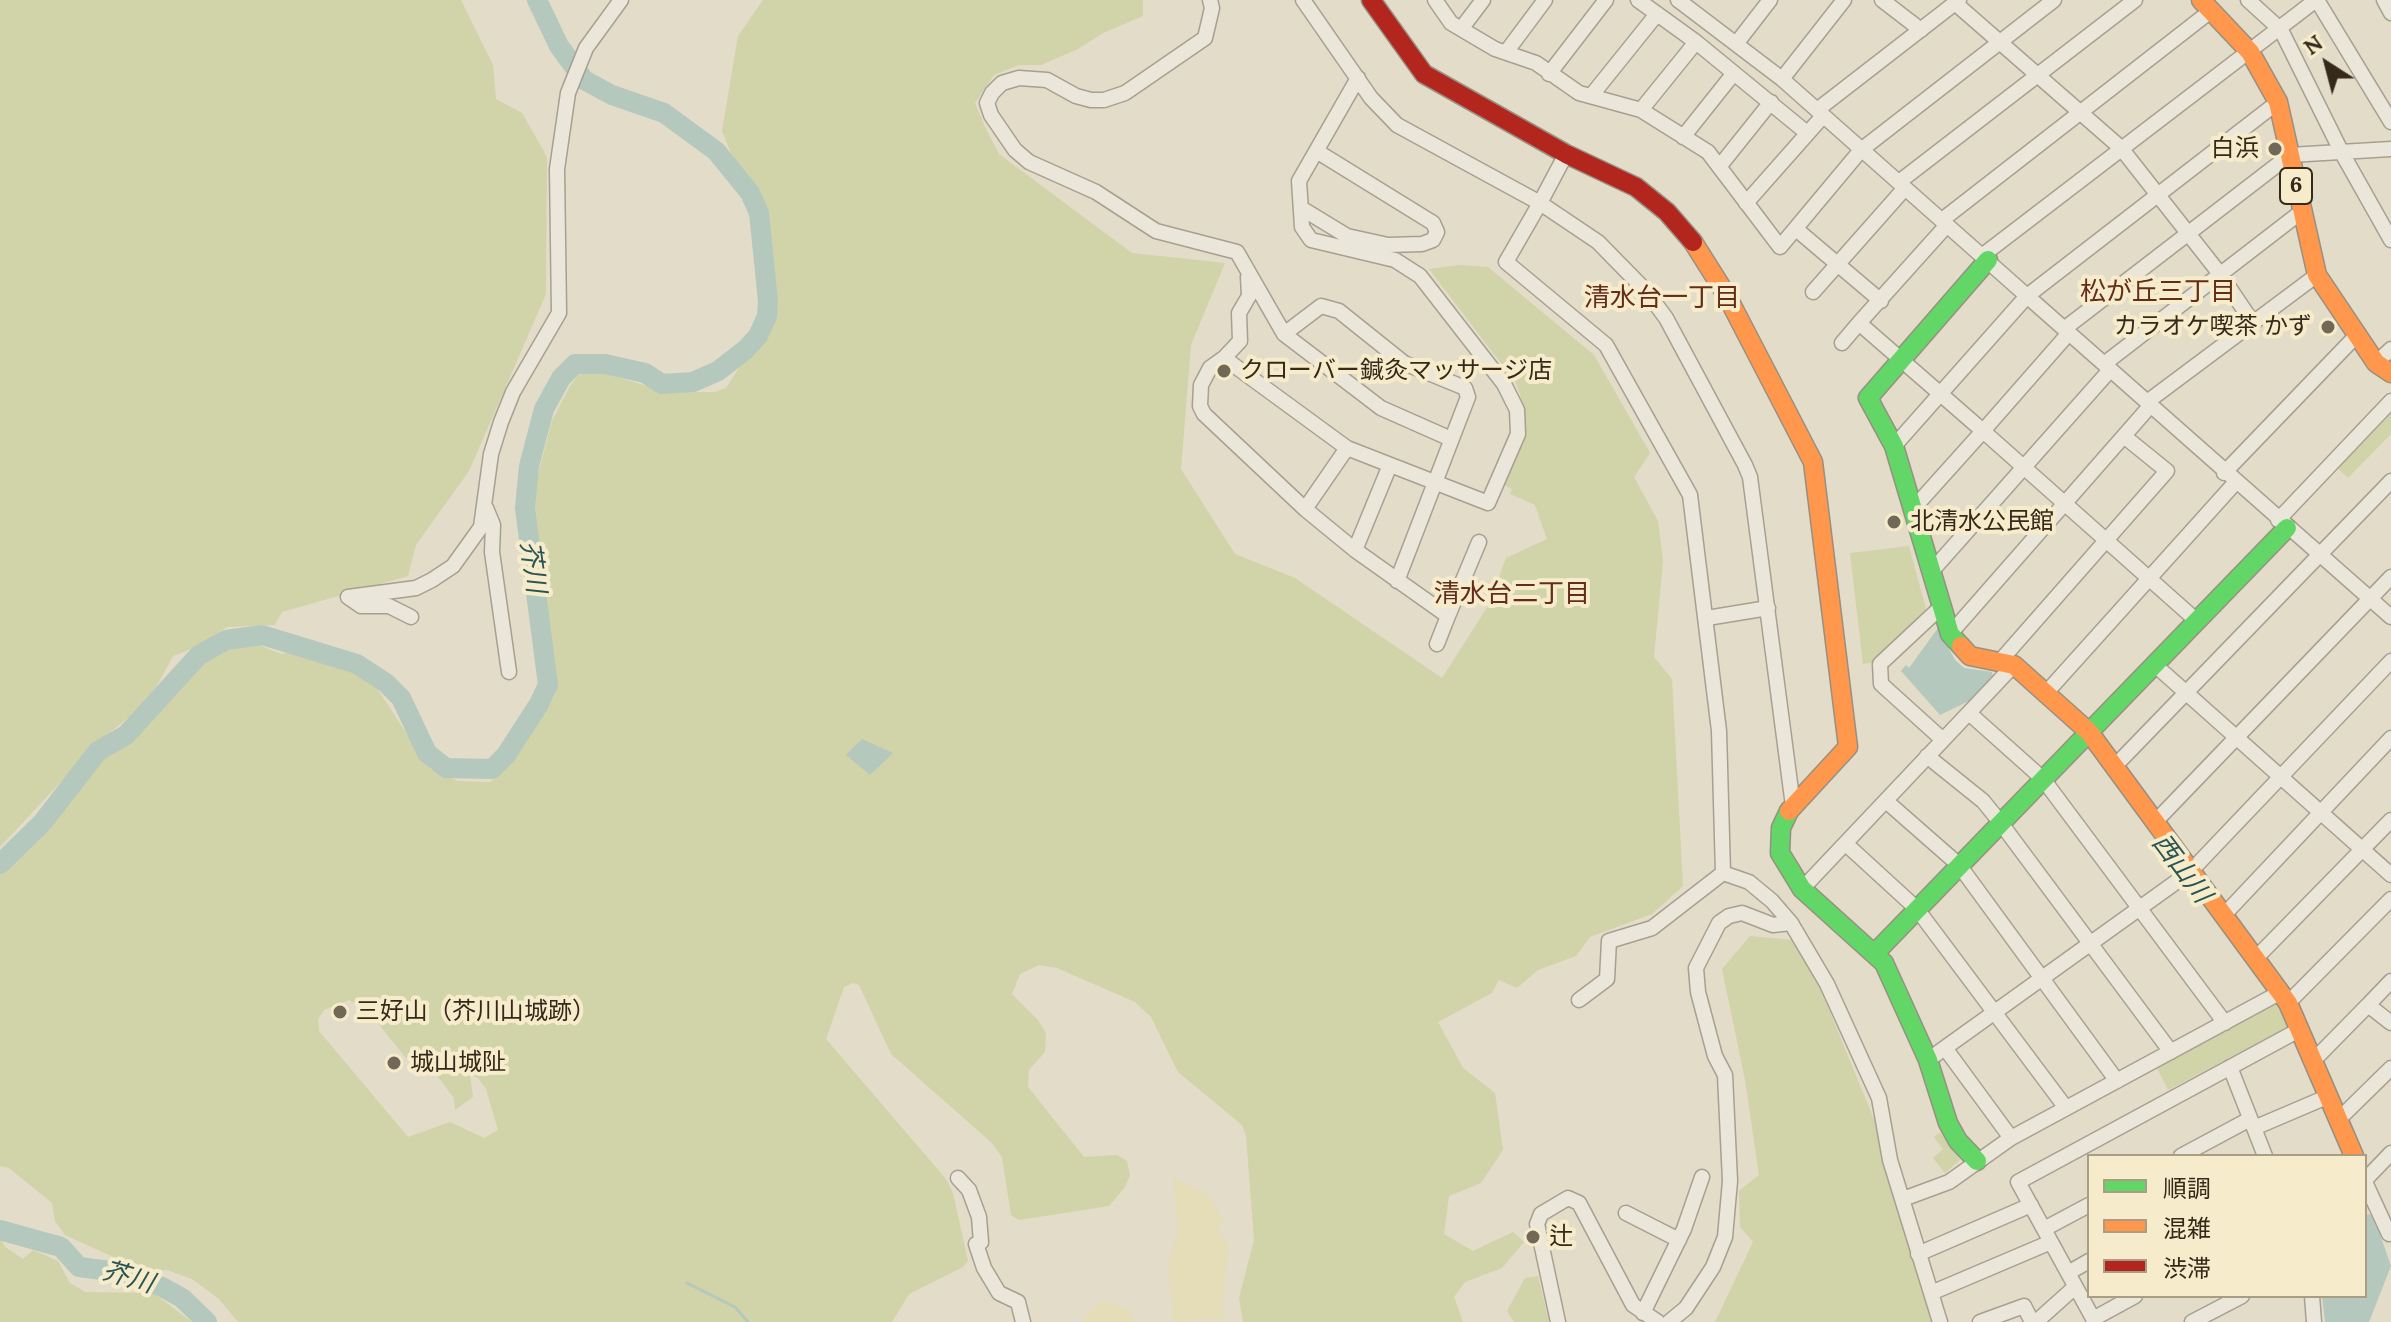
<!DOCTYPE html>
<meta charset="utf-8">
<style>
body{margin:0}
#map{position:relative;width:2391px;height:1322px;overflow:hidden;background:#e3dcc8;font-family:Lora,"Noto Sans JP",serif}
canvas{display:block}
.legend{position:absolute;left:2087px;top:1154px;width:280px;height:144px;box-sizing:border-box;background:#f6eccb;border:2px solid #a99e84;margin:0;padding:10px 14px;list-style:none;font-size:24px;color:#35291a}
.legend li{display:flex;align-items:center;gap:16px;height:40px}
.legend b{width:40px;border:2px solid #a99e84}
.north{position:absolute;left:2287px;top:24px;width:80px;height:80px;-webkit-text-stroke:6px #f6eccb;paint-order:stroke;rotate:324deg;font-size:22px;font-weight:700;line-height:32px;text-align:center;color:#35291a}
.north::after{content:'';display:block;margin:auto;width:28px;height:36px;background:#35291a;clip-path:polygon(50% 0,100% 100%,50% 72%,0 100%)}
</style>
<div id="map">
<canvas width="2391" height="1322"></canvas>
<ul class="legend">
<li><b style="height:10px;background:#63d668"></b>順調</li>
<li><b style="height:10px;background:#ff974d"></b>混雑</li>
<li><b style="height:10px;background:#b3261e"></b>渋滞</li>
</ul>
<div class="north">N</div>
</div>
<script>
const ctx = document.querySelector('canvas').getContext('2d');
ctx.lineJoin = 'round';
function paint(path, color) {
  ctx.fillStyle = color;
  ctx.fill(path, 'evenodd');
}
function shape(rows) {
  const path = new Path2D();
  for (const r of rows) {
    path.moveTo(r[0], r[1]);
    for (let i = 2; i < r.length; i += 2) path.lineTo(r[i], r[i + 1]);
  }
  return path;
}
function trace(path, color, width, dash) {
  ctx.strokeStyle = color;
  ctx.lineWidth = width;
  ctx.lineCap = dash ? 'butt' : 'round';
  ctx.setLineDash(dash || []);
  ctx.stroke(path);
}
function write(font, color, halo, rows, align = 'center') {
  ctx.font = font + ' Lora,"Noto Sans JP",serif';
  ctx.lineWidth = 8;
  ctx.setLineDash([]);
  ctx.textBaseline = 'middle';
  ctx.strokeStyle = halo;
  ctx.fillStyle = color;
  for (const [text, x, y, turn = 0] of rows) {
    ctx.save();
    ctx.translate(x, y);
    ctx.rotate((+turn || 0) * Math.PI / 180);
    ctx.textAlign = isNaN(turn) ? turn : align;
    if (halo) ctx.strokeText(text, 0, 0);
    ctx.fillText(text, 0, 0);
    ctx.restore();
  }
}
const farmland = shape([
 [1173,1177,1208,1195,1223,1219,1218,1232,1229,1245,1223,1294,1224,1321,1211,1318,1174,1322,1168,1264,1178,1234],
 [1102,1301,1130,1310,1134,1322,1084,1322,1082,1319]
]);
const green = shape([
 [0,0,461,0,493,65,496,99,522,113,547,157,546,294,469,471,416,545,408,576,282,612,275,625,227,627,199,646,173,656,156,687,129,717,99,741,0,847],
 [763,0,1143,0,1143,16,1103,33,1078,49,1041,65,1019,65,994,75,975,103,985,127,999,154,1132,253,1225,263,1191,345,1181,469,1235,554,1295,578,1442,678,1488,606,1506,558,1547,539,1535,505,1510,494,1512,489,1504,485,1524,432,1522,401,1516,383,1429,269,1460,265,1488,267,1594,355,1650,453,1634,477,1658,521,1663,561,1654,657,1672,679,1683,886,1652,914,1590,937,1576,956,1538,970,1517,988,1499,980,1492,993,1438,1022,1463,1068,1495,1093,1503,1150,1481,1183,1449,1196,1444,1234,1473,1251,1513,1232,1524,1242,1502,1268,1465,1282,1454,1297,1463,1322,1243,1322,1239,1298,1254,1240,1246,1136,1242,1125,1178,1072,1151,1017,1135,1002,1057,968,1039,965,1020,974,1012,994,1038,1020,1046,1033,1045,1052,1029,1070,1028,1087,1084,1157,1117,1155,1127,1161,1130,1175,1125,1187,1109,1206,1019,1220,1011,1215,1002,1157,992,1143,891,1054,859,985,853,983,844,987,826,1039,946,1179,953,1193,968,1261,963,1267,909,1294,892,1322,238,1322,219,1299,192,1279,167,1270,144,1271,65,1235,55,1221,52,1203,9,1168,0,1166,0,873,83,784,95,765,144,723,176,683,218,652,251,642,281,654,293,652,335,660,363,674,376,687,430,769,458,781,490,782,510,765,555,695,554,665,535,519,536,482,552,421,569,388,578,375,598,371,666,392,715,392,726,388,772,318,776,281,762,198,733,158,722,131,738,36],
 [349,1000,368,1011,406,1058,422,1056,440,1045,423,1057,454,1098,455,1110,473,1097,470,1074,478,1078,486,1089,498,1130,484,1138,450,1122,408,1137,319,1031,318,1019,324,1010],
 [2391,407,2391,434,2348,478,2334,465],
 [1909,546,1926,609,1875,662,1863,664,1850,553],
 [1750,936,1793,940,1821,990,1882,1139,1934,1322,1715,1322,1753,1242,1740,1227,1739,1191,1759,1175,1745,1080,1722,969],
 [2276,1004,2281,1005,2290,1026,2168,1090,2157,1068],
 [1940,1132,1960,1160,1945,1173,1933,1158,1943,1149,1934,1137],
 [0,1238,5,1247,23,1259,33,1250,58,1261,70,1283,85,1292,153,1293,192,1322,0,1322],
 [1538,1276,1549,1322,1514,1322,1507,1311,1525,1278]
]);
const water = shape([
 [1938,628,1955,660,1964,668,1992,672,1993,677,1971,700,1940,715,1901,671,1906,665,1909,668],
 [862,739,893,753,870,775,846,755],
 [2369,1214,2374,1217,2391,1266,2369,1322,2325,1322,2322,1296,2365,1296,2365,1216]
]);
const stream = shape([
 [687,1283,735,1307,748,1322]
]);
const river = shape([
 [0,864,42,823,98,751,126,735,199,655,226,640,262,635,357,664,386,683,401,698,427,753,446,768,492,769,506,755,539,704,548,685,525,508,529,466,544,409,561,378,575,364,605,364,645,373,662,384,693,382,718,371,745,350,758,336,767,316,768,301,759,213,750,193,716,151,664,113,612,95,584,80,559,46,537,0],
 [0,1230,61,1247,79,1267,126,1273,162,1287,182,1298,207,1322]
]);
const street = shape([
 [1210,0,1212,8,1205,38,1125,93,1104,100,1091,100,1076,96,1047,80,1019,78,1002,83,992,93,987,103,991,115,1015,150,1029,162,1096,192,1156,231,1237,252,1284,334,1321,306,1339,311,1404,363,1465,388,1468,397,1397,581],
 [1303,0,1371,98,1397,125,1540,203,1566,154],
 [1435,0,1451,23,1495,49,1536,63,1579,93,1641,110,1708,152,1780,247,1861,150,2054,0],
 [1638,0,1696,42,1807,133],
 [1678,0,1782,79,2027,296,1894,446],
 [1882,0,1921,30],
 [2248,0,2281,30,2342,153,2391,240],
 [2317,0,2391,122],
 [2384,0,2391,13],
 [1955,3,2121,148,2220,274,2253,323],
 [1461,29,1483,0],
 [1736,44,1770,0],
 [1507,51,1545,0],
 [1549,74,1606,0],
 [1782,79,1844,0],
 [1591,96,1657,14],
 [2278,102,2027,296,2391,617],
 [1641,110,1696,42],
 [1817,110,1959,0],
 [1683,137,1734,73],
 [1719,167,1771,102],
 [1899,182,2135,0],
 [1746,203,1823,116],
 [1301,208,1347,236,1388,245,1422,244,1433,240,1437,232,1433,223,1318,152],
 [1942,220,2212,10],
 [1796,229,1881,301],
 [1983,255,2316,0],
 [1248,277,1249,296,1239,313,1240,341,1224,358,1347,448,1488,503,1518,434,1517,410,1504,384,1420,276,1395,260,1311,240,1302,227,1299,181,1358,78],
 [1813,292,1905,188],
 [1859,323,1947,225],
 [2064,329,2290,155,2391,149],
 [2069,333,1983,431,2197,621],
 [1284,334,1381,408,1451,439],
 [1842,343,1859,323,1983,431,1912,510],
 [1224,358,1210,368,1201,385,1200,406,1204,414,1305,509,1355,550,1448,616,1437,644],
 [2376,363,2391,349],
 [2104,364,2301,212],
 [2147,402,2317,275],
 [2224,473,2356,336],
 [486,508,493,525,492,552,509,672],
 [1305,509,1347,448],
 [2278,520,2391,401],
 [1355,550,1390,465],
 [1930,573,2110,370],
 [348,597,416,588,432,580,453,566,481,527,491,454,501,422,513,392,559,313,557,169,568,93,586,48,621,0],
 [348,597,361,606,389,606,411,617],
 [1941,607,1880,664,1881,684,1943,740],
 [1448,616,1479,542],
 [1707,618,1768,608],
 [1950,634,2151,405],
 [2001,660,2167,471,2125,437],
 [2155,665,2391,875],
 [2046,693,2235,483],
 [1969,713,2043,779,2225,1023],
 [1927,756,1983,801,2000,822,2171,1052],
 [2114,767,2391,481],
 [1886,801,1959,865,2117,1081],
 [2155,822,2391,577],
 [1846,844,1917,909,2066,1108],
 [1723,873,1719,731,1690,495,1606,345,1506,262,1540,203,1598,242,1646,291,1666,318,1745,465,1750,477,1793,806],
 [1802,889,2014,665],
 [2223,916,2391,738],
 [2256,958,2391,820],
 [1579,1000,1607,979,1609,941,1652,928,1723,873,1749,882,1772,901,1791,923,1827,984,1879,1098,1890,1160,1940,1322],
 [2288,1003,2391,899],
 [2368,1005,2391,981],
 [1945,1048,2011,1138],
 [1928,1060,2190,872,2391,661],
 [2314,1060,2368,1005,2391,1023],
 [2230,1067,2265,1156],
 [2339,1119,2391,1068],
 [2254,1128,2329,1096],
 [2181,1156,2250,1119],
 [958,1178,969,1190,979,1217,981,1242,976,1244,984,1268,999,1293,1018,1302,1023,1322],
 [2365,1180,2391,1153],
 [2365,1182,2389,1234,2391,1232],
 [1903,1199,1949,1182,2011,1138,2281,992],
 [1626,1213,1679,1240],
 [2044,1229,2089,1205],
 [1918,1254,2031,1205],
 [2068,1273,2089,1261],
 [1931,1293,2051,1242],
 [2312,1296,2314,1322],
 [1643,1313,1684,1229,1702,1177],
 [2093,1319,2135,1296],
 [1558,1322,1537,1224,1541,1214,1568,1198,1579,1203,1633,1305,1658,1322],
 [1669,1322,1686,1308,1713,1267,1725,1237,1730,1181,1725,1075,1715,1056,1698,992,1696,968,1719,923,1729,916,1742,913,1773,925,1791,923],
 [1980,1322,2024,1306,2032,1322],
 [2036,1322,2075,1287],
 [2095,1322,2018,1182,2299,1030],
 [2192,1322,2242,1296]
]);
const fast = shape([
 [1961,646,1950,634,1894,446,1868,398,1988,260],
 [1789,811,1781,828,1780,853,1802,889,1884,963,1928,1060,1948,1123,1958,1141,1977,1161],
 [1875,953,2287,528]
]);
const slow = shape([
 [2201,0,2250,52,2278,102,2317,275,2376,363,2391,373],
 [1693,242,1727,296,1813,462,1848,747,1789,811],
 [1961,646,1970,656,2014,665,2089,732,2288,1003,2354,1156]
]);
const jam = shape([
 [1371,0,1424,74,1566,154,1636,187,1667,212,1693,242]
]);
const markers = [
 [2275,149,8,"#726857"],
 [2328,327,8,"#726857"],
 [1224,371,8,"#726857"],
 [1894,522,8,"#726857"],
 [340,1012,8,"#726857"],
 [394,1063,8,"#726857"],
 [1533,1237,8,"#726857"]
];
const shields = [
 [2296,186,32]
];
const shieldNames = [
 ["6",2296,186]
];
const poiNames = [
 ["白浜",2259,149,"right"],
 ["カラオケ喫茶 かず",2312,327,"right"],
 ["クローバー鍼灸マッサージ店",1240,371],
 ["北清水公民館",1910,522],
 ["三好山（芥川山城跡）",356,1012],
 ["城山城阯",410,1063],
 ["辻",1549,1237]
];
const neighbourhoodNames = [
 ["松が丘三丁目",2158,293],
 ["清水台一丁目",1662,299],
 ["清水台二丁目",1512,595]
];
const waterNames = [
 ["芥川",532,567,82],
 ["西山川",2181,869,53],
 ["芥川",128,1278,16]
];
paint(farmland, '#e4ddb7');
paint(green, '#d1d3a9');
paint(water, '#b4c8bd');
trace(stream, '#b4c8bd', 3);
trace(river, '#b4c8bd', 20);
trace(street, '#a7a092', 17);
trace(fast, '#979082', 21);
trace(slow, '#979082', 21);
trace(jam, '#979082', 21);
trace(street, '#ebe6da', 14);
trace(fast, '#63d668', 18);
trace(slow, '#ff974d', 18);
trace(jam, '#b3261e', 18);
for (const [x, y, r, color] of markers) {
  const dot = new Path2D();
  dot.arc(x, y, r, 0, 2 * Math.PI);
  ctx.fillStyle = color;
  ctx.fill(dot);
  trace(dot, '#f6eccb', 3);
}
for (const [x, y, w] of shields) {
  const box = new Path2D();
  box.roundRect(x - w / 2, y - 18, w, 36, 6);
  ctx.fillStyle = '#f6eccb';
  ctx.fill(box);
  trace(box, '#35291a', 2);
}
write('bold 22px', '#35291a', null, shieldNames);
write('24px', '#35291a', '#f6eccb', poiNames, 'left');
write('26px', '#622d19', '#f6eccb', neighbourhoodNames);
write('italic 26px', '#295555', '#f6eccb', waterNames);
</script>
